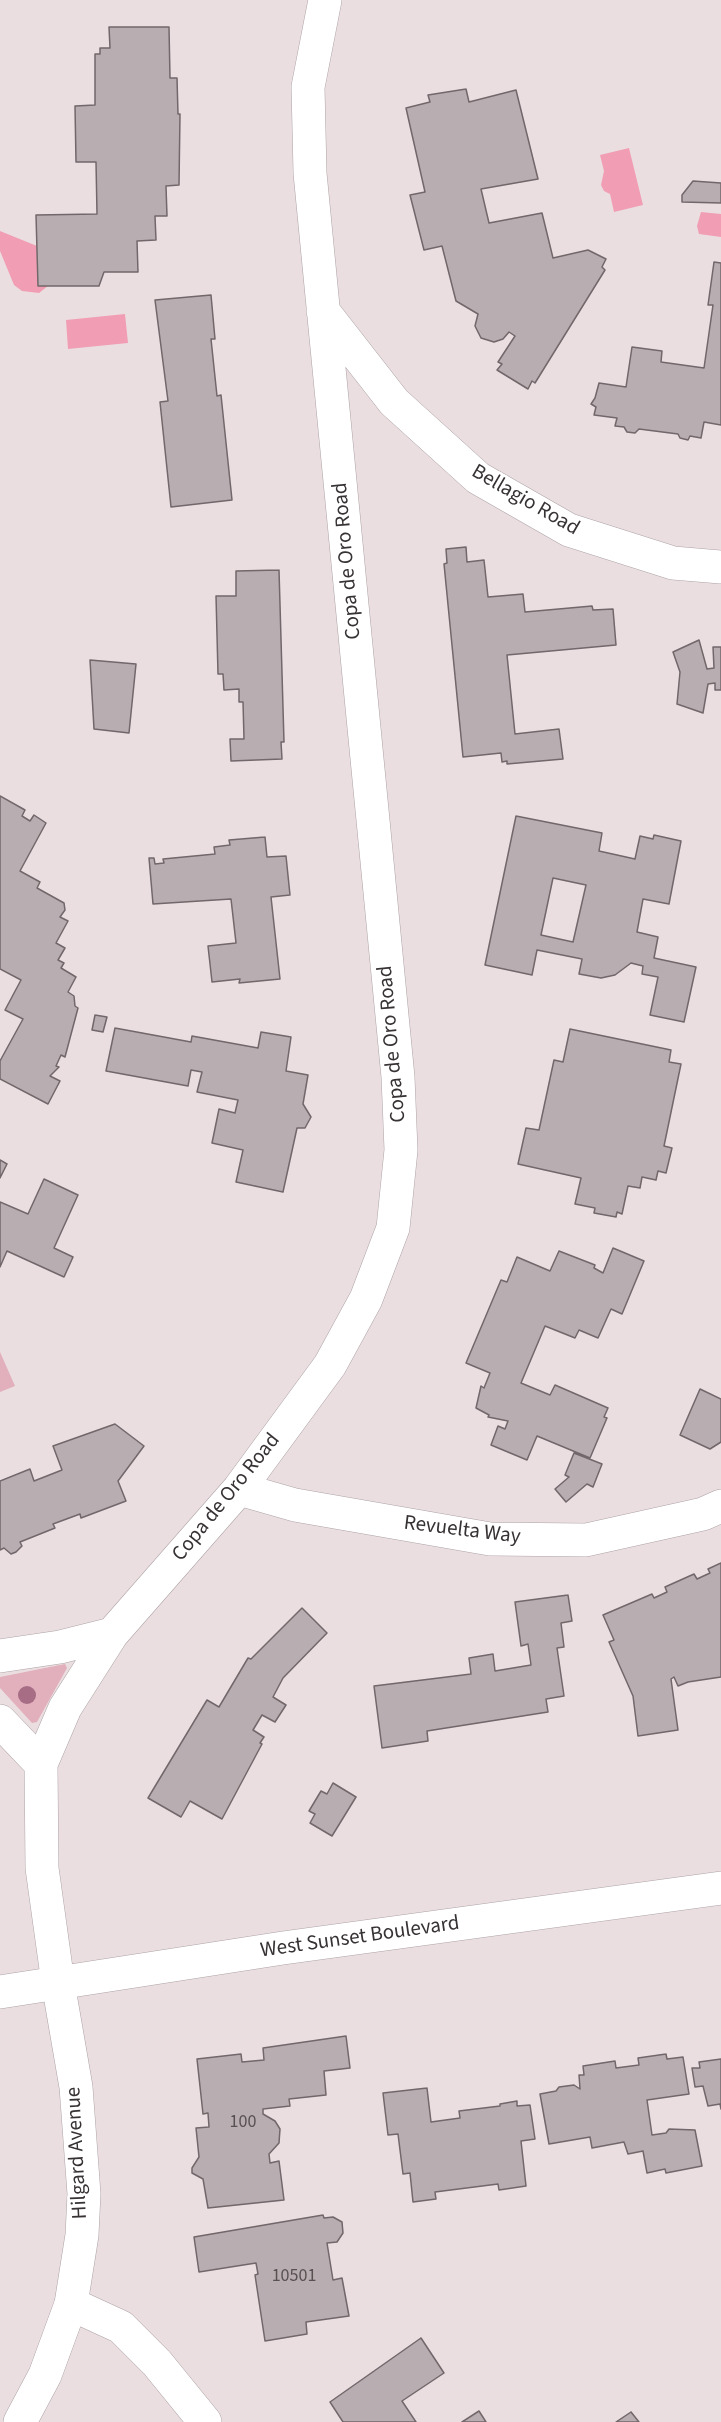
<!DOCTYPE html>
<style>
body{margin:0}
canvas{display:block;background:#eadee1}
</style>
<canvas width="721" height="2422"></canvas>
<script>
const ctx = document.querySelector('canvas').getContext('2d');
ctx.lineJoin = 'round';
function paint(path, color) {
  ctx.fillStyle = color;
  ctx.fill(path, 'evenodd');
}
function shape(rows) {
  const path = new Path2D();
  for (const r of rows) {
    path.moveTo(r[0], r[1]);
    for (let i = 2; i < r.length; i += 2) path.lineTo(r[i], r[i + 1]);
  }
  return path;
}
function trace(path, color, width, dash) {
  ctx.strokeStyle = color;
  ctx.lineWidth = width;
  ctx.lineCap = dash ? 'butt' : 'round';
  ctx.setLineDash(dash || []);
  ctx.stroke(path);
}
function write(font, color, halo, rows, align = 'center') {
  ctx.font = font + ' "Source Sans 3",sans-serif';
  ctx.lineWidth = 5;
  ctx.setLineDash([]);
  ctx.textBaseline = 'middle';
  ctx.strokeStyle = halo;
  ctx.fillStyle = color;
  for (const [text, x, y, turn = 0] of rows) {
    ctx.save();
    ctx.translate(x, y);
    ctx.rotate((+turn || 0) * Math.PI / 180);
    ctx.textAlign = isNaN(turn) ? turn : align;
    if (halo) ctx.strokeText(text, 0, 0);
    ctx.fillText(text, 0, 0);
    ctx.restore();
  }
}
const green = shape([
 [0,1352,15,1386,0,1392],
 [65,1664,67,1668,37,1722,32,1723,0,1688,0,1677]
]);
const water = shape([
 [629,148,643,205,614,212,610,194,604,191,601,185,604,171,600,155],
 [701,212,721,214,721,237,699,234,697,226],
 [0,231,37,246,38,285,48,286,39,293,22,291,14,285,0,251],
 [125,314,128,343,68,349,66,320]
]);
const building = shape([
 [109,27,169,27,170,78,177,78,178,114,180,114,179,185,166,186,167,216,155,216,156,240,137,241,138,272,104,272,99,286,38,286,36,215,97,214,96,162,76,162,75,106,95,105,95,54,100,54,100,48,110,48,109,27],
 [466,89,469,102,516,90,538,179,481,189,489,223,542,213,553,258,588,250,606,259,602,267,605,270,535,383,532,381,528,389,497,370,502,364,498,362,515,336,509,332,503,339,494,342,481,338,475,326,478,314,456,301,442,246,424,250,410,195,425,192,406,108,430,102,428,95,466,89],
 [693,181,721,183,721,203,682,202,682,195,693,181],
 [714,262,721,263,721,425,704,422,701,438,690,436,688,440,680,438,678,434,639,429,635,433,627,432,624,427,615,426,617,418,594,415,596,407,591,404,595,398,599,383,626,387,632,347,662,351,661,362,704,368,713,305,708,305,714,262],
 [211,295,215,339,211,339,217,396,221,395,232,500,171,507,160,402,168,401,155,300,211,295],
 [466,547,467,562,484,560,488,597,523,594,525,612,592,606,593,610,613,609,616,645,507,655,515,734,559,729,563,759,507,764,507,761,502,762,501,753,463,757,444,564,447,563,446,549,466,547],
 [279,570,284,742,281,742,282,759,231,761,230,739,244,739,243,702,239,702,239,689,224,690,223,674,218,674,216,596,236,596,236,571,279,570],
 [699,640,707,669,714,668,713,647,721,647,721,690,715,690,715,683,708,684,703,713,677,704,680,672,673,652,699,640],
 [90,660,136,664,129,733,94,729,90,660],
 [0,796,25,810,22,816,30,821,34,815,46,823,20,871,40,882,37,888,64,903,65,910,60,917,68,921,56,943,65,948,58,960,64,963,61,968,76,977,68,992,74,996,75,1006,78,1008,65,1057,61,1055,56,1066,59,1067,50,1076,60,1081,48,1104,0,1079,0,1061,23,1019,5,1010,21,980,0,969,0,796],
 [516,816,602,833,599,851,635,859,640,836,653,839,654,835,681,841,669,904,643,899,637,932,658,937,654,958,696,967,684,1022,650,1015,658,977,642,974,643,966,631,963,615,975,601,978,579,974,582,959,537,950,532,975,485,965,516,816],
 [553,878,586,885,573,942,541,935,553,878],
 [265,837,267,857,286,856,290,895,271,897,280,979,239,983,240,979,212,982,208,946,236,943,231,899,153,904,149,858,154,858,155,864,164,863,163,859,215,854,214,847,230,845,229,840,265,837],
 [95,1015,107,1017,103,1032,92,1030,95,1015],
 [115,1028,191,1042,192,1036,258,1048,261,1032,291,1037,286,1071,308,1075,303,1104,311,1117,305,1128,297,1128,283,1192,236,1182,243,1150,212,1143,219,1109,235,1113,238,1100,197,1092,202,1072,191,1070,188,1086,106,1071,115,1028],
 [570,1029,671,1050,669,1062,681,1064,664,1146,672,1148,666,1173,658,1171,656,1180,642,1177,640,1188,628,1186,622,1214,617,1212,616,1217,594,1213,595,1208,575,1204,581,1178,518,1164,526,1128,539,1130,554,1060,563,1062,570,1029],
 [0,1160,7,1164,0,1178,0,1160],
 [44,1179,78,1195,54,1248,73,1257,64,1277,7,1251,0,1267,0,1202,28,1214,44,1179],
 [613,1248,644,1261,622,1314,611,1309,598,1338,579,1330,575,1338,545,1326,521,1383,550,1395,555,1385,608,1408,604,1417,607,1418,590,1458,537,1436,527,1460,491,1445,498,1426,505,1429,508,1421,488,1417,489,1415,476,1408,481,1386,484,1388,490,1373,466,1363,501,1280,507,1282,517,1257,550,1271,559,1251,595,1265,594,1268,603,1273,613,1248],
 [700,1389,721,1399,721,1442,710,1449,680,1435,700,1389],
 [115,1424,144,1446,118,1481,126,1501,81,1518,80,1514,53,1524,55,1528,20,1542,22,1546,16,1552,11,1554,4,1548,0,1550,0,1481,30,1469,34,1481,62,1470,53,1446,115,1424],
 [574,1453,602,1464,593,1487,587,1484,566,1502,555,1489,569,1477,565,1475,574,1453],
 [721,1563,721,1677,688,1682,678,1686,674,1677,671,1679,678,1730,638,1736,633,1696,609,1642,614,1640,603,1615,652,1594,654,1598,667,1592,665,1587,694,1574,697,1579,710,1573,708,1569,721,1563],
 [568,1595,572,1621,561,1623,564,1647,557,1648,564,1696,546,1699,548,1712,427,1731,428,1741,382,1748,374,1686,471,1674,469,1658,493,1654,495,1671,531,1665,528,1644,521,1646,515,1602,568,1595],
 [302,1608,327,1633,283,1678,273,1697,286,1705,275,1722,262,1715,253,1730,264,1737,260,1743,262,1744,222,1819,190,1801,181,1817,148,1798,207,1700,219,1707,248,1658,251,1659,302,1608],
 [333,1783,356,1797,332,1836,310,1823,315,1814,309,1811,321,1791,327,1794,333,1783],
 [346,2036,350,2068,324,2071,326,2095,289,2099,290,2106,263,2109,263,2114,275,2121,280,2129,279,2143,269,2154,270,2163,279,2161,284,2200,208,2208,203,2179,192,2173,192,2168,199,2157,196,2128,209,2127,208,2113,203,2114,197,2059,241,2054,242,2062,264,2060,263,2048,346,2036],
 [666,2054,667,2059,683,2057,689,2094,647,2100,652,2135,666,2133,669,2129,695,2130,702,2166,666,2173,665,2169,647,2173,643,2151,628,2154,624,2142,592,2148,590,2137,549,2144,540,2094,556,2091,559,2087,574,2085,580,2089,579,2075,584,2075,583,2066,615,2061,616,2068,639,2065,638,2058,666,2054],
 [721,2059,721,2109,720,2104,708,2106,703,2086,695,2087,692,2068,700,2068,699,2062,721,2059],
 [427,2088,431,2122,460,2118,459,2111,500,2106,500,2104,517,2101,517,2106,530,2105,535,2139,521,2141,526,2186,499,2190,498,2184,435,2192,436,2199,413,2202,410,2173,403,2174,398,2134,388,2135,383,2093,427,2088],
 [323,2215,324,2218,333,2217,342,2222,343,2233,337,2242,327,2243,333,2280,342,2278,349,2316,306,2322,307,2334,265,2341,255,2275,258,2274,256,2263,199,2272,194,2237,323,2215],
 [421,2338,444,2373,402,2401,416,2422,343,2422,330,2402,421,2338],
 [479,2411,486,2422,462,2422,479,2411],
 [631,2412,639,2422,616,2422,631,2412]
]);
const minor = shape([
 [323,311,394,402,478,478,569,530,673,563,721,567],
 [239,1489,295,1505,490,1539,586,1540,703,1514,721,1506],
 [0,1656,60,1647,112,1634],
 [0,1721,41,1764],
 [58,1983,42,1868,41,1764,65,1708,112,1634,239,1489,330,1365,366,1299,393,1228,401,1150,398,1077,310,173,308,87,325,0],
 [71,2304,121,2327,157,2363,205,2422]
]);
const tertiary = shape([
 [20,2422,45,2375,71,2304,82,2235,84,2194,76,2087,58,1983]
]);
const secondary = shape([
 [0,1992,283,1948,721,1888]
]);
const trees = [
 [27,1695]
];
const numberNames = [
 ["100",243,2123],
 ["10501",294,2277]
];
const streetNames = [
 ["Bellagio Road",525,501,30],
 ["Copa de Oro Road",348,561,-95],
 ["Copa de Oro Road",393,1044,-95],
 ["Copa de Oro Road",227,1498,-51],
 ["Revuelta Way",462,1531,7],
 ["West Sunset Boulevard",360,1938,-8],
 ["Hilgard Avenue",78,2153,-93]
];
paint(green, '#e2afbc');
paint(water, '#f19eb5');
paint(building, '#b8adb0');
trace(building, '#72676a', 1.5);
trace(minor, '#aea3a5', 34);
trace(tertiary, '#aea3a5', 34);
trace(secondary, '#aea3a5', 34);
trace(minor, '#fff', 33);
trace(tertiary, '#fff', 33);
trace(secondary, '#fff', 33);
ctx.fillStyle = '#a76d85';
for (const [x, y] of trees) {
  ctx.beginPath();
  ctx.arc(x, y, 9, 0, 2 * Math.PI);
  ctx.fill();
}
write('18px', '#575152', null, numberNames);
write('21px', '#373233', '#fff', streetNames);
</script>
